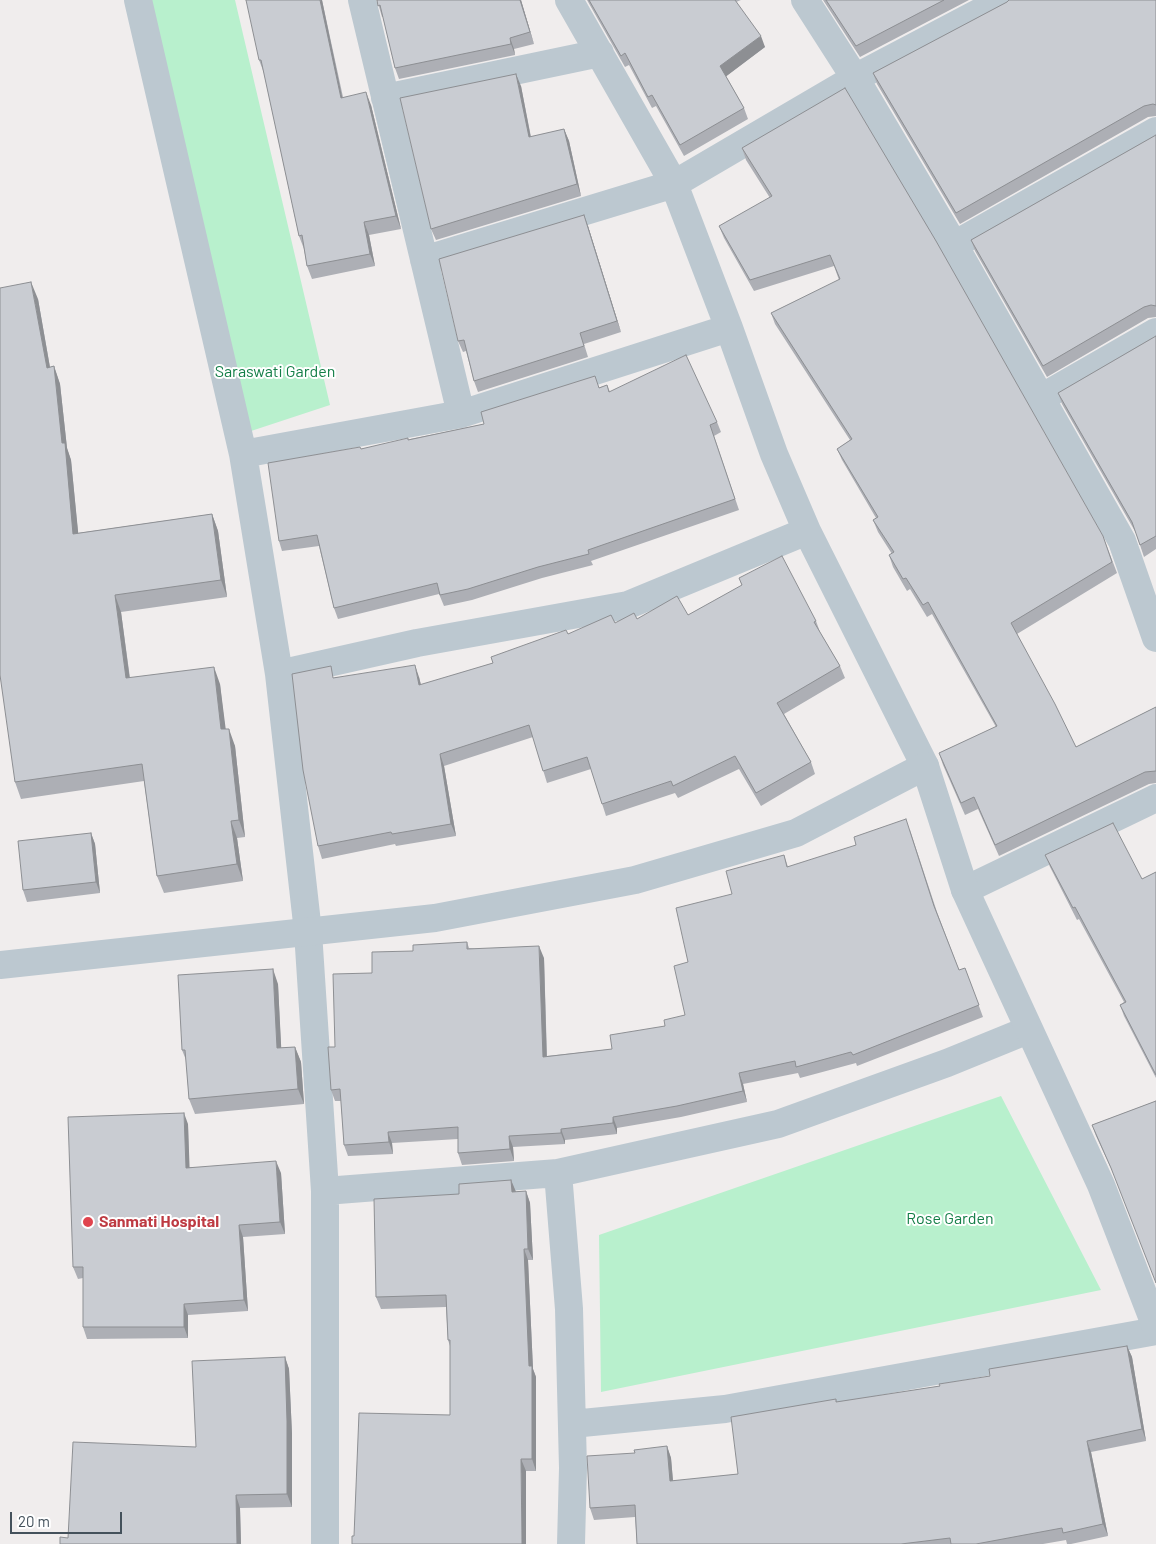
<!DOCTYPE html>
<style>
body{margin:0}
#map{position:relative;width:1156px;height:1544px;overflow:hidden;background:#f0eded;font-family:Barlow,sans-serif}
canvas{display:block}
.scale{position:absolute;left:10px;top:1512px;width:112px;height:22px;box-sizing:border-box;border:2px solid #44515b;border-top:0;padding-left:6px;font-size:15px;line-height:18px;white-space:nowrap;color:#44515b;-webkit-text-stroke:4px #fff;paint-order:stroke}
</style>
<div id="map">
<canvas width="1156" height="1544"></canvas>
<div class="scale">20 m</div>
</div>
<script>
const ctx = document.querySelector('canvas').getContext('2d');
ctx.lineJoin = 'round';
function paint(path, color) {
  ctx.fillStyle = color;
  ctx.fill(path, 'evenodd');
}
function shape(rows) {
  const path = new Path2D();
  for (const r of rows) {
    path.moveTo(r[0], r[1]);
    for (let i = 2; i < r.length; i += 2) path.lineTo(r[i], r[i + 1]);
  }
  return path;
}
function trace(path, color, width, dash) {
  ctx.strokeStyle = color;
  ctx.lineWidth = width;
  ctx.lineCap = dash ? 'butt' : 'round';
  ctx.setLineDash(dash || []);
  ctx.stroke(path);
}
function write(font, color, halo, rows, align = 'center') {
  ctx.font = font + ' Barlow,sans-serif';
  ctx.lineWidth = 4;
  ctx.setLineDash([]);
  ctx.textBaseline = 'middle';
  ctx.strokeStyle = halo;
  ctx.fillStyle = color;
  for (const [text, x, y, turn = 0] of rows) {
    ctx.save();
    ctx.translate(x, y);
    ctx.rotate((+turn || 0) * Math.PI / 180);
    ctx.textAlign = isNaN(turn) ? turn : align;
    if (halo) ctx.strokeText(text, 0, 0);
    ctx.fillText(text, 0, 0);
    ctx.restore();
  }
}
const green = shape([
 [151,0,235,0,330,405,242,434],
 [1001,1096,1101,1290,601,1392,599,1235]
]);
const minor = shape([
 [138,0,243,454,279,674,308,932,325,1191,325,1544],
 [362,0,461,414],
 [569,0,674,184,729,328,774,454,807,531,925,766],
 [805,0,855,78,954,245,1122,541,1156,638],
 [385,98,600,53],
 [954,245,1156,131],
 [424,260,674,184,855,78,1003,0],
 [1041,398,1156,332],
 [243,454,461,414,729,328],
 [279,674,417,643,628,605,807,531],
 [965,890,1156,798],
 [558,1173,569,1309,573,1468,571,1544],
 [325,1191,558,1173,778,1124,947,1063,1028,1030],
 [572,1424,725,1409,1156,1331]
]);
const tertiary = shape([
 [0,965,435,918,635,880,796,833,925,766,965,890,1101,1185,1156,1327]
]);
const wall = shape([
 [322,0,343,97,371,105,401,229,369,235,375,266,312,279,307,266,304,249,299,236,264,73,259,60],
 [377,0,521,0,534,44,514,49,515,55,399,79,395,68,383,17,382,17],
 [587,0,741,0,736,2,765,47,726,76,744,108,748,119,684,156,656,106,652,108,629,65,625,67],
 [823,0,969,0,860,57],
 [1156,0,1156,116,1148,117,960,224,877,84,873,73,1007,2],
 [521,86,531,137,564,129,569,141,581,196,436,240,431,229],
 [1156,135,1156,317,1148,318,1047,377,975,251,971,240],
 [742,148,1103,536,1117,573,1017,634,1076,747,1156,707,1156,783,1149,784,999,856,978,809,965,815,943,765,939,753,996,727,932,614,927,617,910,589,907,591,893,567,889,555,892,554,878,532,873,520,876,518,842,460,837,449,850,440,775,324,771,313,839,280,834,266,754,291,724,238,719,226,770,198,746,160],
 [588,226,621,332,584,344,588,357,478,392,474,381,466,351,463,352,458,341],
 [38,299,50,367,54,366,60,384,67,448,71,460,78,533,212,514,218,531,227,597,121,612,130,678,220,684,225,729,235,746,245,837,237,838,243,881,164,893,157,876,144,781,21,799,15,782],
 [1156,336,1156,549,1144,557,1136,533,1062,404,1058,393],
 [607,385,610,392,717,422,721,432,714,436,739,510,591,561,593,565,542,578,472,600,444,606,439,594,338,619,334,608,319,546,282,551,279,541,361,449,484,424],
 [739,578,816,621,820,632,840,666,845,678,784,714,811,762,815,774,761,806,739,769,678,798,675,793,606,816,591,769,547,783,533,737,444,766,456,836,396,846,395,844,322,859,318,846,335,677,419,677,421,685,493,663,568,634,637,619,688,615,742,586],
 [910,830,937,912,959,970,965,968,983,1017,857,1066,856,1063,800,1078,798,1073,743,1084,747,1102,681,1117,617,1128,617,1134,565,1140,565,1144,513,1147,514,1161,462,1165,458,1153,458,1139,392,1143,393,1154,348,1156,344,1145,341,1101,335,1101,331,1090,335,1047,372,973,413,951,467,942,469,948,544,958,547,1056,612,1049,665,1026,685,1015,688,962,732,894,784,855,788,867],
 [91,833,95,844,100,893,27,902,23,890],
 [1045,855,1142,879,1156,872,1156,1078,1124,1016,1120,1005,1124,1002,1079,919,1077,920,1050,867],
 [278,984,281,1048,295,1047,301,1062,304,1104,195,1114,189,1099,186,1060,182,1050],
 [1156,1101,1116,1179,1096,1136,1092,1125],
 [188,1124,189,1167,281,1173,285,1234,243,1237,248,1311,188,1315,188,1338,87,1339,83,1327,83,1278,78,1279,73,1267],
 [511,1180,516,1192,526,1191,530,1203,533,1260,528,1260,533,1369,536,1377,536,1471,526,1471,354,1536,450,1415,450,1346,448,1340,446,1307,381,1309,376,1297,459,1194],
 [1127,1346,1132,1357,1146,1441,1091,1452,1108,1536,1071,1544,1067,1544,1066,1540,1043,1544,637,1544,635,1517,594,1520,590,1508,635,1453,667,1446,671,1458,673,1481,738,1474,836,1399,837,1402,940,1386,990,1376],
 [285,1357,289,1369,292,1434,292,1507,240,1508,241,1544,60,1544,196,1447]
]);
const shadedWall = shape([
 [320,0,322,0,345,111,341,98],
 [520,0,521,0,534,44,530,32],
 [761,36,765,47,724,78,720,66],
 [510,38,514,49,515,55,511,44],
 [516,74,521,86,533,149,529,137],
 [366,92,371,105,401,229,396,216],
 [564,129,569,141,581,196,577,184],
 [584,215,588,226,621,332,617,321],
 [364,222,369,235,375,266,370,254],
 [31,282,38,299,53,385,47,368],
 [54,366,60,384,67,448,71,460,80,551,73,534,62,443],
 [212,514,218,531,227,597,221,580],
 [115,595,121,612,132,696,126,678],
 [415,665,419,677,424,698,419,685],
 [214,667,220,684,228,747,221,729],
 [229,729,235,746,245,837,239,820],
 [440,754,444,766,456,836,451,824],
 [231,821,237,838,243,881,237,864],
 [91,833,95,844,100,893,96,882],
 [539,946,544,958,547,1068,543,1057],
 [273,969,278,984,282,1063,277,1048],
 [295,1047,301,1062,304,1104,298,1089],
 [739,1073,743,1084,747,1102,743,1091],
 [184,1113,188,1124,190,1179,186,1168],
 [613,1117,617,1128,617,1134,613,1123],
 [561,1129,565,1140,565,1144,561,1133],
 [388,1132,392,1143,393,1154,389,1142],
 [509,1136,513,1147,514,1161,510,1149],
 [276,1161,281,1173,285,1234,280,1222],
 [511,1180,516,1192,512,1192],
 [526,1191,530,1203,533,1260,528,1249],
 [239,1225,243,1237,248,1311,244,1300],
 [524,1249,528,1260,533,1369,536,1377,536,1471,532,1459],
 [184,1304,188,1315,188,1338,184,1327],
 [1127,1346,1132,1357,1146,1441,1142,1429],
 [285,1357,289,1369,292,1434,292,1507,287,1494],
 [1087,1441,1091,1452,1108,1536,1103,1524],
 [667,1446,671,1458,674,1493,670,1481],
 [521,1459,526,1471,526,1544,522,1544],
 [236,1495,240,1508,241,1544,237,1544]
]);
const building = shape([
 [246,0,320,0,341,98,366,92,396,216,364,222,370,254,307,266,302,235,299,236,261,60,259,60,246,0],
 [377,0,520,0,530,32,510,38,511,44,395,68,380,5,378,6,377,0],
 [589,0,735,0,761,36,720,66,744,108,680,145,652,95,648,97,625,53,621,56,589,0],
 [826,0,944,0,856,46,826,0],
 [1009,0,1156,0,1156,105,1153,104,1144,106,956,213,873,73,1007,2,1009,0],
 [516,74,529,137,564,129,577,184,431,229,400,98,516,74],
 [845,88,936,241,1103,536,1112,562,1011,623,1055,704,1076,747,1156,707,1156,771,1145,772,995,845,974,797,961,803,939,753,997,726,928,602,923,605,906,578,903,579,889,555,894,552,873,520,878,517,837,449,852,439,771,313,840,279,830,255,750,280,719,226,772,196,742,148,845,88],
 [1156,135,1156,306,1151,305,1144,307,1043,366,971,240,1156,135],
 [584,215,617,321,580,333,584,346,474,381,464,340,458,341,439,259,584,215],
 [31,282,47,368,54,366,62,443,65,443,73,534,212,514,221,580,115,595,126,678,214,667,221,729,229,729,239,820,231,821,237,864,157,876,142,764,15,782,0,675,0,288,31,282],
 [1156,336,1156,536,1140,545,1132,522,1058,393,1156,336],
 [686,355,717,422,710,425,735,499,588,550,589,554,538,567,468,589,440,595,437,583,334,608,317,535,279,541,268,463,360,447,361,449,408,438,408,440,484,424,481,412,595,376,599,388,607,385,609,392,686,355],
 [782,556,816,621,814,622,840,666,777,703,811,762,756,793,735,756,673,786,671,781,602,804,587,757,543,771,529,725,440,754,451,824,392,834,391,832,318,846,303,770,292,674,331,666,333,678,415,665,419,685,493,663,491,657,566,630,568,634,611,615,615,623,634,613,637,619,677,596,688,615,742,585,739,578,782,556],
 [906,819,934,906,959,970,965,968,979,1005,853,1055,851,1052,796,1067,795,1061,739,1073,743,1091,677,1106,613,1117,613,1123,561,1129,561,1133,509,1136,510,1149,458,1153,458,1127,388,1132,389,1142,344,1145,340,1089,331,1090,328,1047,335,1047,333,974,372,973,372,952,413,951,413,945,467,942,467,949,539,946,543,1057,612,1049,610,1035,665,1026,664,1020,685,1015,674,966,688,962,676,908,732,894,726,871,784,855,787,867,856,845,854,837,906,819],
 [1113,823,1142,879,1156,872,1156,1075,1120,1005,1126,1002,1075,907,1073,908,1045,855,1113,823],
 [91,833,96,882,23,890,18,841,91,833],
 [273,969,277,1048,295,1047,298,1089,189,1099,185,1050,182,1050,178,975,273,969],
 [1156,1101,1156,1283,1111,1168,1092,1125,1156,1101],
 [184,1113,186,1168,276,1161,280,1222,239,1225,244,1300,184,1304,184,1327,83,1327,83,1267,73,1267,68,1117,184,1113],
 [511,1180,512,1192,526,1191,528,1249,524,1249,529,1366,532,1366,532,1459,521,1459,522,1544,352,1544,352,1536,354,1536,359,1413,450,1415,450,1340,448,1340,446,1295,376,1297,374,1199,459,1194,459,1184,511,1180],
 [1127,1346,1142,1429,1087,1441,1103,1524,1063,1533,1062,1528,976,1544,951,1544,950,1538,901,1544,637,1544,635,1505,590,1508,587,1456,635,1453,634,1450,667,1446,670,1481,738,1474,731,1417,836,1399,836,1402,940,1386,939,1384,990,1376,989,1369,1127,1346],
 [285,1357,287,1421,287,1494,236,1495,237,1544,60,1544,60,1537,68,1538,73,1442,196,1447,192,1361,285,1357]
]);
const markers = [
 [88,1222,6,"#e0444e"]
];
const parkNames = [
 ["Saraswati Garden",275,372],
 ["Rose Garden",950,1219]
];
const healthNames = [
 ["Sanmati Hospital",99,1222]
];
paint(green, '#b8f0cd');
trace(minor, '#bcc8d0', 28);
trace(tertiary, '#bcc8d0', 28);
paint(wall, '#adafb5');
paint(shadedWall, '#8d8f93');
paint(building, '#c9ccd2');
trace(building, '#8d8f93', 1);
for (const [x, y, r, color] of markers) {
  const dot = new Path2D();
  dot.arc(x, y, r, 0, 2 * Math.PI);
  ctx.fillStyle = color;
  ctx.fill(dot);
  trace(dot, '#fff', 2);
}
write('16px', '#137e47', '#fff', parkNames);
write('bold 16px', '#be3a42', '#fff', healthNames, 'left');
</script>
